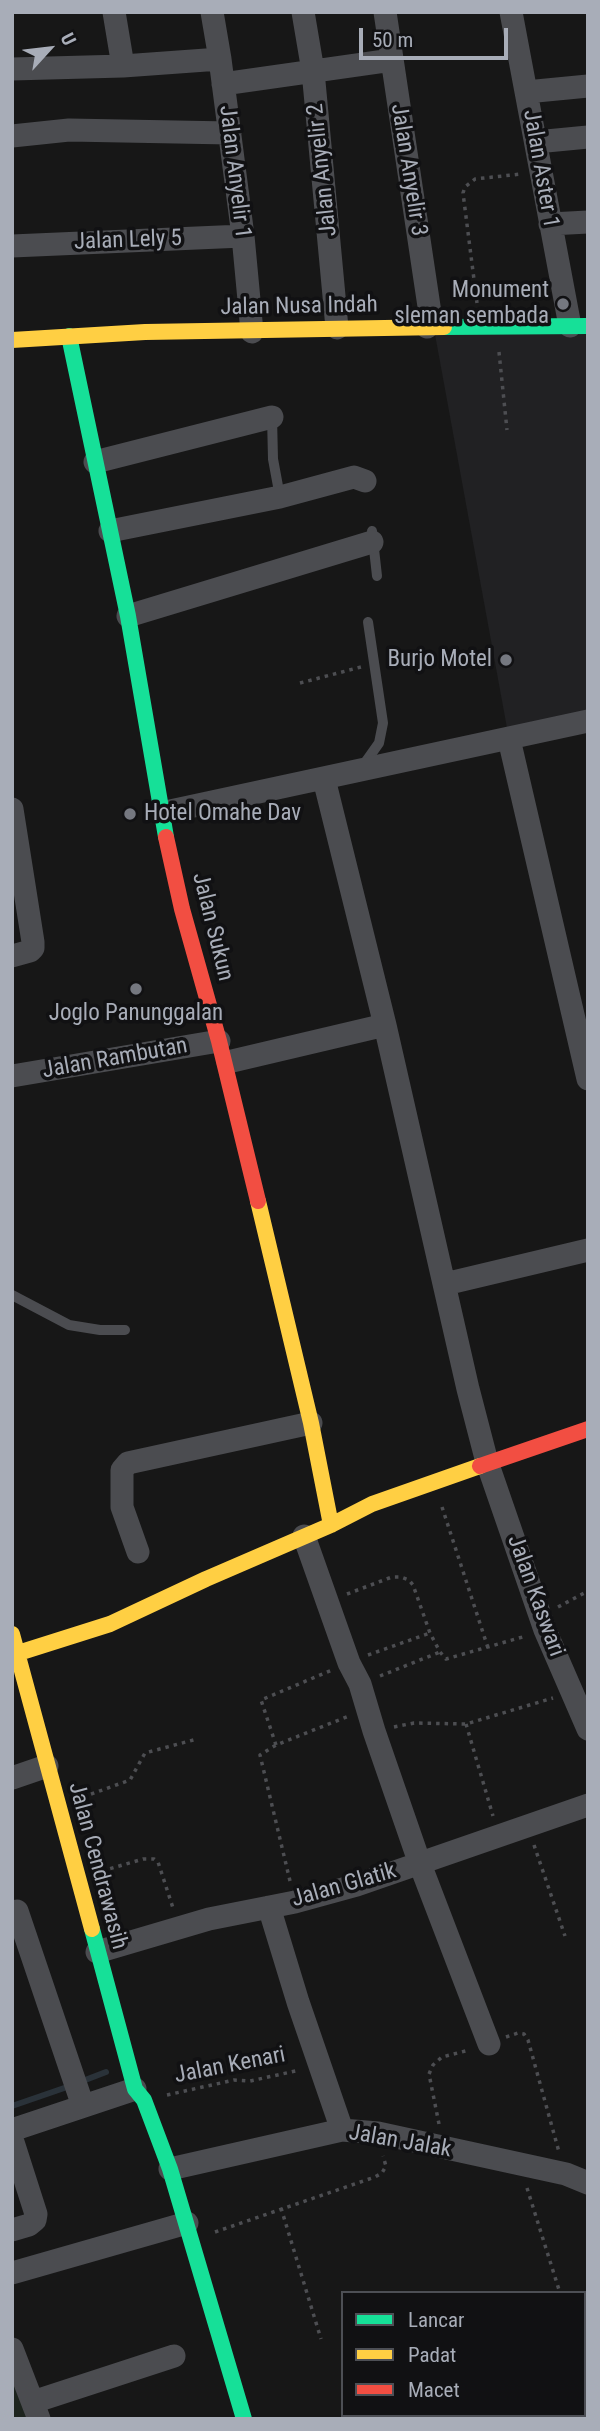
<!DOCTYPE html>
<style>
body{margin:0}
#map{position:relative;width:600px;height:2431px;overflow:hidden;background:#171717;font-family:"Roboto Condensed",sans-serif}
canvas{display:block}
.frame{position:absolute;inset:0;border:14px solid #a8adb8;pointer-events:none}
.legend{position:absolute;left:341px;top:2291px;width:245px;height:126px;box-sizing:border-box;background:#111113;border:2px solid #4d4f55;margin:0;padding:9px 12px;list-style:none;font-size:21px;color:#a8adb8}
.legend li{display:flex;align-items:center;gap:14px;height:35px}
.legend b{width:35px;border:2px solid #4d4f55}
.north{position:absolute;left:14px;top:14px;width:70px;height:70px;-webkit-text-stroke:5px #111113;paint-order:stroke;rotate:63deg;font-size:19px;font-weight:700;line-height:28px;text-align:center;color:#a8adb8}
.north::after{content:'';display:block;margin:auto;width:24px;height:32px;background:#a8adb8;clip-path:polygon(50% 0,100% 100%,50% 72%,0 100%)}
.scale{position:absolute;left:359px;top:28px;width:149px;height:32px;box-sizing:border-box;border:4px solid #a8adb8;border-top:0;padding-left:9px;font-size:21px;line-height:24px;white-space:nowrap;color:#a8adb8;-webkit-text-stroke:5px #111113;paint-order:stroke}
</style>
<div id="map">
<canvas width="600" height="2431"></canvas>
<div class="frame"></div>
<ul class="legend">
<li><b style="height:9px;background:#16e098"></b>Lancar</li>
<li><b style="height:9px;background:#ffcf43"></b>Padat</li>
<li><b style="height:9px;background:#f24e42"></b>Macet</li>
</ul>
<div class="north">U</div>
<div class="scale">50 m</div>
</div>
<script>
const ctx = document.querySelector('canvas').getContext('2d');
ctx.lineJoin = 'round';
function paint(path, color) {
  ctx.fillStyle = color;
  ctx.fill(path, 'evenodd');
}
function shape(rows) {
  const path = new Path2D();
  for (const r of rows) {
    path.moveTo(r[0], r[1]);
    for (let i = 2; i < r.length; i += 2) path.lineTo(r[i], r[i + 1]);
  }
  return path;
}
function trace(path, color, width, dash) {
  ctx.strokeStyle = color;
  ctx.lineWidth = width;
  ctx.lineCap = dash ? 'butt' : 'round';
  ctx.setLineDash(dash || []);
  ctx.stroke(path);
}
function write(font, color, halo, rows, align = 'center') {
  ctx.font = font + ' "Roboto Condensed",sans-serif';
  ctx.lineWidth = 7;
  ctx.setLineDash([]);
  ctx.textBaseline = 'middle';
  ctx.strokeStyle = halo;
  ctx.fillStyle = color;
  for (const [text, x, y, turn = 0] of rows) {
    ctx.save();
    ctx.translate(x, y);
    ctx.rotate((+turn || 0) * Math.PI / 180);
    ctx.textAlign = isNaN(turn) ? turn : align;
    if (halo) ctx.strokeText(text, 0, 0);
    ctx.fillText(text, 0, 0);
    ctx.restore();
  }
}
const built = shape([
 [588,325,588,720,509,739,434,329]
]);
const green = shape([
 [12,2371,30,2419,12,2419]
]);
const water = shape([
 [588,2386,588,2419,535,2419,540,2415,584,2415,584,2388]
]);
const stream = shape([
 [80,2082,106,2072],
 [12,2106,70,2086]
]);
const path = shape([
 [477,303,463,193,465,187,475,179,521,174],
 [499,352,507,430],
 [300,683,361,667],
 [442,1507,488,1648],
 [347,1594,392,1577,401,1577,409,1580,413,1585,430,1633,440,1652,446,1659,526,1636],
 [558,1607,588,1591],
 [368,1655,430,1633],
 [380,1676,440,1652],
 [466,1724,493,1816],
 [394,1727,414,1723,466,1724,553,1698],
 [276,1745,261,1700,332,1670],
 [83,1797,130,1780,145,1753,197,1739],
 [534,1845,565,1936],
 [102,1871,143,1859,154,1859,158,1862,173,1908],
 [290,1881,260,1755,276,1745,349,1716],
 [506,2037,518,2033,524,2034,528,2040,559,2152],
 [167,2095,234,2080,250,2081,300,2070],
 [439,2124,429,2074,433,2065,442,2057,469,2050],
 [527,2188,560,2293],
 [281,2208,321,2339],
 [215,2232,375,2177,382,2173,386,2166,383,2156],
 [480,2419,483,2415]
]);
const lane = shape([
 [272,417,273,459,280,497],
 [372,531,377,576],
 [362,767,379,743,383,723,368,622],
 [12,1295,69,1325,100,1330,125,1330]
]);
const street = shape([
 [114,12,123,66],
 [212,12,220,59,243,236,252,332],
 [303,12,313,71,337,328],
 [385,12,430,313,427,327],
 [511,12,570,326],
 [12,69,123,66,220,59],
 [223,84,392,60],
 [526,92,588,86],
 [12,136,69,130,230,133],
 [536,142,588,137],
 [550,224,588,222],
 [12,246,243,236],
 [95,462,272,417],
 [110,531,280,497,354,477,365,481],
 [128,616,372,542],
 [509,739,588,1079],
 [324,779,385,1025,468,1389,487,1462,545,1630,588,1729],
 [12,809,33,942,33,948,30,951,12,956],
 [161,813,588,721],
 [228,1062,385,1025],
 [12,1076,219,1041],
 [445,1284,588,1250],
 [304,1536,349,1663,360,1684,374,1731,420,1864,489,2044],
 [138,1552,122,1507,122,1470,128,1463,311,1423],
 [12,1778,47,1766],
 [269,1907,298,2002,342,2130],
 [17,1911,83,2106],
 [97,1952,209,1919,295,1902,357,1885,588,1805],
 [12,2130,135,2089],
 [12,2139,36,2214,35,2220,29,2225,12,2230],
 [170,2169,342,2130,378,2133,566,2174,588,2183],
 [12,2273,187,2223],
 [12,2349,39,2419],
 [33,2402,174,2356]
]);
const fast = shape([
 [444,327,588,326],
 [69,336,128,616,166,837],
 [92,1929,135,2089,144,2100,170,2169,244,2419]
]);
const slow = shape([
 [12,340,145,332,444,327],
 [258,1201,311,1423,331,1525],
 [12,1634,92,1929],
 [12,1655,110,1624,206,1579,331,1525,372,1504,480,1466]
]);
const jam = shape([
 [166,837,182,909,219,1041,258,1201],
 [480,1466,588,1429]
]);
const markers = [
 [563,304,7,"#757880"],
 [506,660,7,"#757880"],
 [130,814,7,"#757880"],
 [136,989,7,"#757880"]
];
const streetNames = [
 ["Jalan Aster 1",540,169,80],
 ["Jalan Anyelir 2",323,170,-96],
 ["Jalan Anyelir 3",408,170,81],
 ["Jalan Anyelir 1",234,172,83],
 ["Jalan Lely 5",128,241,-2],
 ["Jalan Nusa Indah",299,307,-1],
 ["Jalan Sukun",212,927,76],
 ["Jalan Rambutan",115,1059,-10],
 ["Jalan Kaswari",535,1596,70],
 ["Jalan Cendrawasih",97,1866,75],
 ["Jalan Glatik",344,1886,-16],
 ["Jalan Kenari",230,2066,-11],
 ["Jalan Jalak",400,2142,10]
];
const poiNames = [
 ["Monument",549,291],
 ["sleman sembada",549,317],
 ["Burjo Motel",492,660],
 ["Hotel Omahe Dav",144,814,"left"],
 ["Joglo Panunggalan",136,1014,"center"]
];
paint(built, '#212123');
paint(green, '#1d241e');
paint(water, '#2a3239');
trace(stream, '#2a3239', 6);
trace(path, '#4d4e52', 3.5, [3.5, 5]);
trace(lane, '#4b4c50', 10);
trace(street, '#4b4c50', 23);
trace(fast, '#16e098', 16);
trace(slow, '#ffcf43', 16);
trace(jam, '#f24e42', 16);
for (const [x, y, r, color] of markers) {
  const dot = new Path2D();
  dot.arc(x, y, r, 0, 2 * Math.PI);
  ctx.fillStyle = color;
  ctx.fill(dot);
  trace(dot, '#111113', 2.5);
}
write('23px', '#a8adb8', '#111113', streetNames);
write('23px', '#a8adb8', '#111113', poiNames, 'right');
</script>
